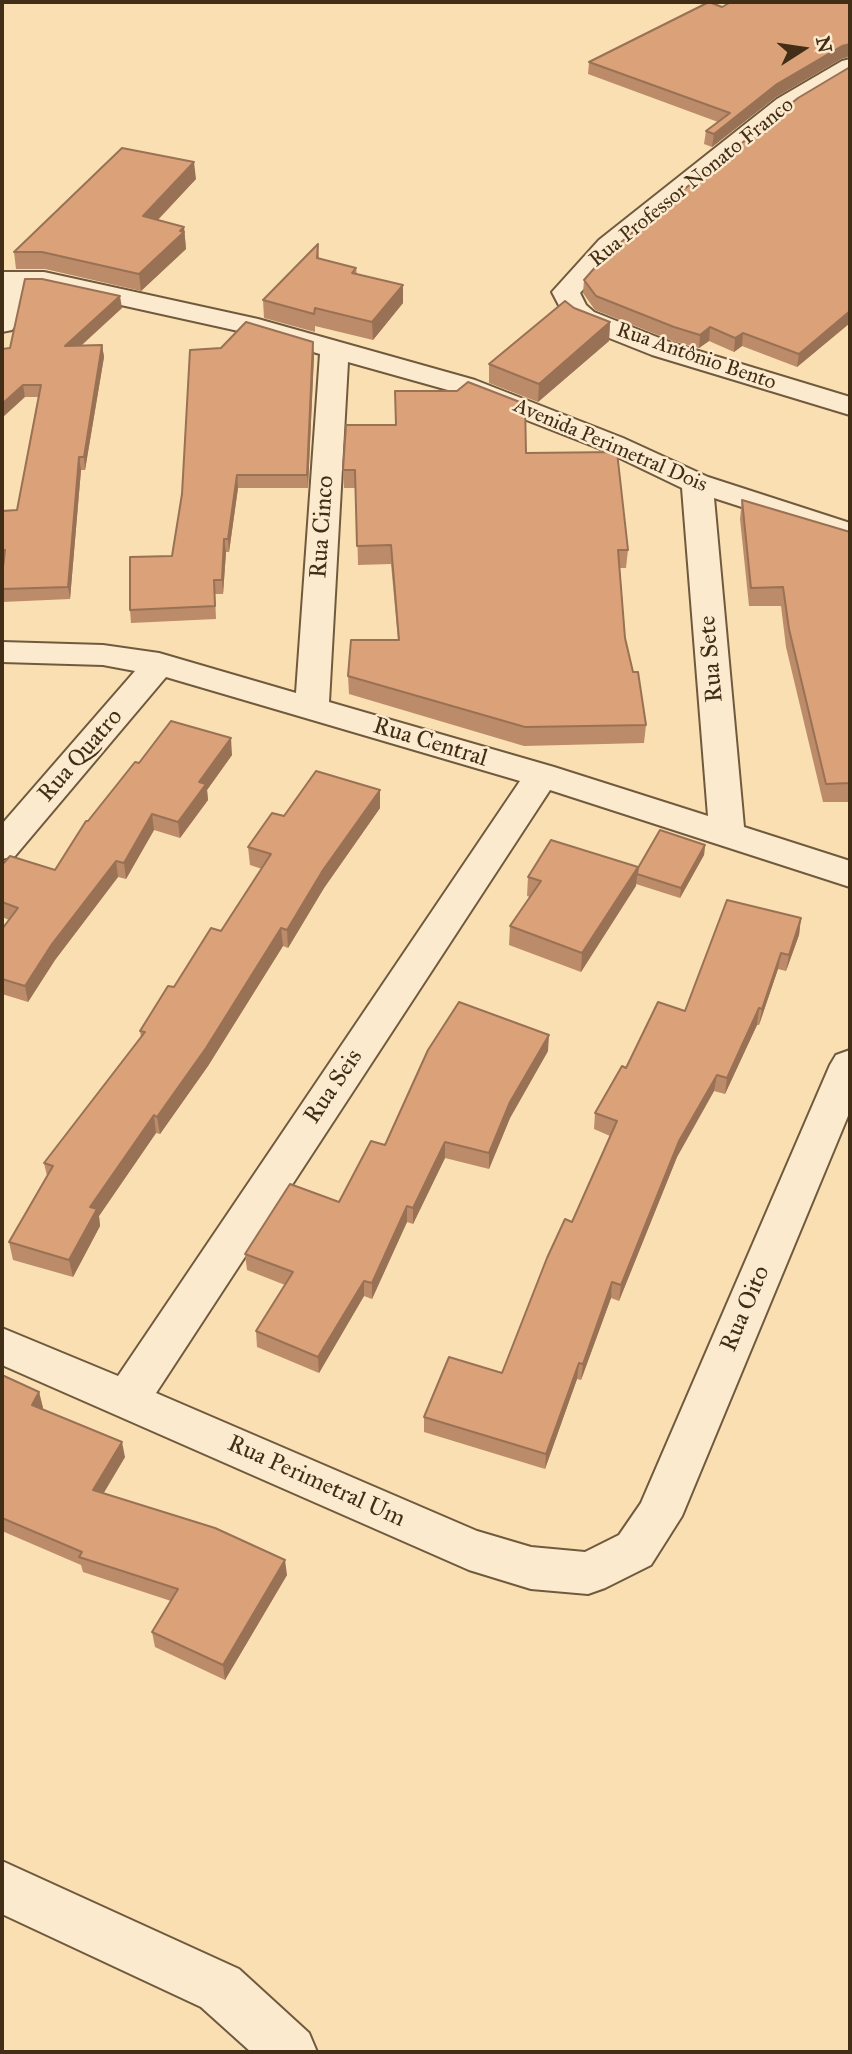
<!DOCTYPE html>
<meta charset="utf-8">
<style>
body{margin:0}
#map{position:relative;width:852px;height:2054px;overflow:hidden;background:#fadfb3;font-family:"IM FELL Great Primer",serif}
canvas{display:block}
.frame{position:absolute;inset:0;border:4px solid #422e17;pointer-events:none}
.north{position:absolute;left:768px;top:14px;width:70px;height:70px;-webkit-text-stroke:5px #fceace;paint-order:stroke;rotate:78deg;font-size:19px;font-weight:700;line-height:28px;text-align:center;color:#422e17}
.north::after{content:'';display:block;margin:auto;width:24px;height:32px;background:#422e17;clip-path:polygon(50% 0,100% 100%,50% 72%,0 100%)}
</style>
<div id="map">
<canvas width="852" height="2054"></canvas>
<div class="frame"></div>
<div class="north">N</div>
</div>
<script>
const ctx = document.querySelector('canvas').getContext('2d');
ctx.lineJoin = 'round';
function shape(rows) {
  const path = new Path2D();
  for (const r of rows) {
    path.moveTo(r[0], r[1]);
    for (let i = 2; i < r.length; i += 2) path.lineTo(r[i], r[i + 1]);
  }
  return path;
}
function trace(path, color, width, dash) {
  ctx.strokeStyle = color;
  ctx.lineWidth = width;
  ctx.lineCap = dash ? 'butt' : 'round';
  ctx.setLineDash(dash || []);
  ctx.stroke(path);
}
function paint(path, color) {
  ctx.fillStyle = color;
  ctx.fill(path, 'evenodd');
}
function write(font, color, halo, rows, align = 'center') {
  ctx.font = font + ' "IM FELL Great Primer",serif';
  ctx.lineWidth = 5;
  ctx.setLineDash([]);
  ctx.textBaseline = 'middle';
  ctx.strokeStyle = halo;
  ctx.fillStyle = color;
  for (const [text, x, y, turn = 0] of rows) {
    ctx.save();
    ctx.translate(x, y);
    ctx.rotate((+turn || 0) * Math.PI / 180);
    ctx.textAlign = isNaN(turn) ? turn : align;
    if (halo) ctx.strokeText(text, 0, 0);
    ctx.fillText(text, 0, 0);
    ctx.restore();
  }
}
const minor = shape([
 [850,59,850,76,795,109,617,252,580,293,586,305,594,312,672,343,850,397,850,415,652,355,574,324,564,315,552,292,599,240,777,99,842,61,850,59],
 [2,272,44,272,258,319,475,380,623,438,708,477,850,523,850,542,714,498,744,827,850,861,850,887,550,790,156,1393,477,1531,531,1547,585,1552,619,1535,641,1503,830,1065,836,1055,850,1050,850,1111,682,1516,651,1565,605,1588,588,1594,531,1589,469,1570,2,1365,2,1328,118,1376,520,781,166,677,15,856,2,859,2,824,135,671,103,665,2,662,2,642,103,645,159,653,296,693,320,354,252,334,44,288,25,288,16,324,12,330,2,332,2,272],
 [348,362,455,392,603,450,682,488,708,816,554,767,329,702,348,362],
 [2,1861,239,1969,309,2033,317,2052,251,2052,201,2007,2,1914,2,1861]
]);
const wall = shape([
 [850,2,850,57,841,59,776,97,712,147,704,144,706,131,718,122,588,74,589,62,722,7],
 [850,67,850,323,797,367,742,346,734,352,709,341,699,348,673,341,595,310,583,293,584,280],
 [196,179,158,220,184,227,186,249,141,291,45,269,16,269,14,252],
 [318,244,319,258,356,268,357,274,403,303,373,340,315,326,315,332,264,318,263,300],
 [122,308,81,346,102,345,104,357,85,470,81,470,70,599,2,602,2,576,3,563,2,563,2,511,17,510,38,397,25,397,10,348],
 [574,308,610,322,609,341,538,402,489,383,489,364],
 [314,355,308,488,238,488,229,552,226,552,223,594,215,594,216,619,131,623,130,610,172,556],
 [526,453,628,550,626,568,620,568,625,638,646,725,644,743,524,746,349,694,348,676,398,640,391,564,358,565,356,488,344,488,343,470],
 [742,500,850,532,850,802,823,802,786,647,781,606,749,606,740,519],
 [232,755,207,790,208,800,180,838,154,830,126,879,118,877,55,960,28,1002,2,994,2,929,9,920,2,917,2,865,55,870,88,821,139,763],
 [380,790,380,808,324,888,288,948,283,946,208,1066,160,1134,156,1133,99,1216,100,1226,73,1277,13,1260,9,1242,47,1176,44,1163,141,1037,140,1031,174,987,221,931,262,869,250,865,248,847,284,816],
 [705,845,704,855,680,898,636,884,581,972,509,945,510,926,530,897,527,896,528,877,638,868],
 [801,918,799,935,786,971,778,969,759,1025,757,1025,725,1094,714,1091,677,1157,619,1301,611,1298,581,1380,577,1379,545,1469,424,1432,424,1417,502,1373,572,1222,610,1136,594,1129,595,1113,626,1068,685,1011],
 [548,1051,510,1118,489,1169,445,1158,413,1224,407,1222,372,1299,364,1296,319,1373,257,1347,256,1331,285,1285,247,1270,245,1254,339,1202],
 [2,1375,39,1392,43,1408,42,1409,125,1457,103,1494,287,1575,225,1680,155,1647,152,1632,171,1601,83,1572,81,1565,2,1531]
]);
const shadedWall = shape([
 [850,44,849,56,841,59,776,97,712,147,714,134,777,84,842,46],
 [194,162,196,179,145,233,143,216],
 [184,227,186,249,141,291,139,274],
 [403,285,403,303,373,340,372,322],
 [120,296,122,308,67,358,65,346],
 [850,311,850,323,797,367,799,354],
 [610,322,609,341,538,402,539,384],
 [710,327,709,341,699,348,700,335],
 [743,333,742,346,734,352,735,338],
 [313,342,314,355,308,488,307,475],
 [102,345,104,357,85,470,84,457],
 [23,385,25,397,2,418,2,404],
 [79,457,81,470,70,599,68,587],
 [237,475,238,488,229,552,228,539],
 [224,539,226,552,223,594,222,580],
 [231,738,232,755,207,790,208,800,180,838,178,822,199,782],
 [380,790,380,808,324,888,288,948,287,930,323,870],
 [152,814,154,830,126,879,124,863],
 [705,845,704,855,680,898,681,888],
 [116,861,118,877,55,960,28,1002,25,986,52,944],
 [638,867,636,886,581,972,582,953],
 [801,918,799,935,786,971,789,955],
 [281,928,283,946,208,1066,160,1134,157,1117],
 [781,953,778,969,759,1025,762,1009],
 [759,1008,757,1025,725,1094,727,1078],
 [549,1035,548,1051,510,1118,489,1169,489,1153,510,1102],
 [717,1075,714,1091,677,1157,619,1301,621,1285,679,1141],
 [154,1115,156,1133,99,1216,100,1226,73,1277,69,1260,90,1207],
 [445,1142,445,1158,413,1224,413,1208],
 [407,1206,407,1222,372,1299,372,1283],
 [364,1281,364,1296,319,1373,318,1357],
 [612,1282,611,1298,581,1380,583,1364],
 [579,1363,577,1379,545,1469,546,1454],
 [39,1392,43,1408,36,1421,32,1405],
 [122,1442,125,1457,96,1506,93,1490],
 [285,1560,287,1575,225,1680,223,1665]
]);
const building = shape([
 [709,2,722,7,731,2,850,2,850,44,842,46,777,84,714,134,706,131,730,113,589,62,709,2],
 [850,67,850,311,799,354,743,333,735,338,710,327,700,335,674,327,596,296,584,280,605,256,662,207,798,98,850,67],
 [122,148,194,162,143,216,184,227,180,231,184,232,139,274,42,252,14,252,122,148],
 [318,244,317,258,356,268,352,273,403,285,372,322,315,308,314,314,263,300,318,244],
 [25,279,42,279,120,296,65,346,102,345,84,457,79,457,68,587,2,589,2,576,5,550,2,550,2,511,17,510,41,385,23,385,2,404,2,349,10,348,25,279],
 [565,301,574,308,610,322,539,384,489,364,565,301],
 [246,322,313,342,307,475,237,475,228,539,224,539,222,580,214,580,215,606,130,610,130,557,172,556,182,494,190,350,221,348,246,322],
 [468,382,525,404,526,453,617,452,628,550,618,550,625,638,633,672,638,672,646,725,525,727,348,676,351,640,399,640,391,545,357,546,355,470,343,470,346,425,396,425,395,391,457,391,468,382],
 [742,500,850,532,850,783,826,784,789,629,783,587,751,588,742,500],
 [171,721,231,738,199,782,206,784,178,822,152,814,124,863,116,861,52,944,25,986,2,979,2,929,18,908,2,902,2,865,10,856,55,870,86,821,88,821,135,762,139,763,171,721],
 [316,771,380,790,323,870,287,930,281,928,206,1048,157,1117,154,1115,90,1207,97,1209,69,1260,9,1242,53,1166,44,1163,145,1032,140,1031,168,986,174,987,211,928,221,931,271,854,248,847,272,813,284,816,316,771],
 [660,830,705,845,681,888,637,874,638,868,660,830],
 [551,840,638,867,582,953,510,926,541,881,528,877,551,840],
 [727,900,801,918,789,955,781,953,762,1009,759,1008,727,1078,717,1075,679,1141,621,1285,612,1282,583,1364,579,1363,546,1454,424,1417,449,1357,502,1373,547,1258,565,1219,572,1222,617,1121,595,1113,622,1066,626,1068,658,1002,685,1011,727,900],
 [459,1002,549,1035,510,1102,489,1153,445,1142,413,1208,407,1206,372,1283,364,1281,318,1357,256,1331,293,1272,245,1254,290,1184,339,1202,371,1141,385,1145,428,1050,459,1002],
 [2,1375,39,1392,32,1405,122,1442,93,1490,215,1528,285,1560,223,1665,152,1632,178,1589,79,1557,82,1552,2,1518,2,1375]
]);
const farStreetnames = [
 ["Rua Professor Nonato Franco",692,183,-39],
 ["Rua Antônio Bento",696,357,19],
 ["Avenida Perimetral Dois",610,446,23]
];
const streetNames = [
 ["Rua Cinco",323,527,-86],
 ["Rua Sete",712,659,-95],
 ["Rua Central",430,743,17],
 ["Rua Quatro",81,756,-49],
 ["Rua Seis",334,1087,-56],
 ["Rua Oito",746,1309,-67],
 ["Rua Perimetral Um",316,1482,24]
];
trace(minor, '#705a3e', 4);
paint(minor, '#fceace');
paint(wall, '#bc8b69');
paint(shadedWall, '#997155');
paint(building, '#dba27a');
trace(building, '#997155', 2);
write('21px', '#422e17', '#fceace', farStreetnames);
write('24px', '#422e17', '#fceace', streetNames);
</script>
